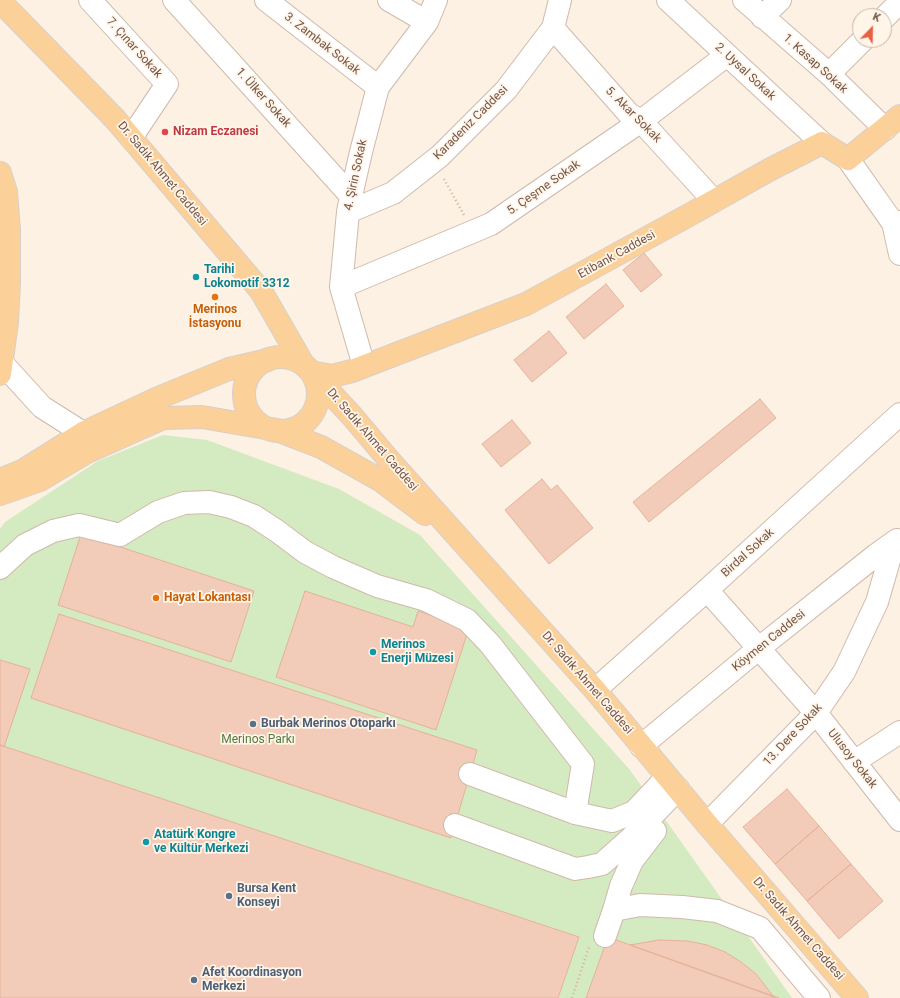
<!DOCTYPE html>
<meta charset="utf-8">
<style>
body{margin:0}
#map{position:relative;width:900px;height:998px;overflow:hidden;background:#fcf1e2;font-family:Roboto,sans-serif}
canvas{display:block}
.north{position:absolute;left:852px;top:8px;width:40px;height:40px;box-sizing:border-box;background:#fff5e9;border:1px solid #c7b5a9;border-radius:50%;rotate:23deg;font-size:11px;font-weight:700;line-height:16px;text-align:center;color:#745548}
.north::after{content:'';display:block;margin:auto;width:14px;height:18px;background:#e95f45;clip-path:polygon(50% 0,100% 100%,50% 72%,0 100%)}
</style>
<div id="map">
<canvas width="900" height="998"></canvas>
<div class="north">K</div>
</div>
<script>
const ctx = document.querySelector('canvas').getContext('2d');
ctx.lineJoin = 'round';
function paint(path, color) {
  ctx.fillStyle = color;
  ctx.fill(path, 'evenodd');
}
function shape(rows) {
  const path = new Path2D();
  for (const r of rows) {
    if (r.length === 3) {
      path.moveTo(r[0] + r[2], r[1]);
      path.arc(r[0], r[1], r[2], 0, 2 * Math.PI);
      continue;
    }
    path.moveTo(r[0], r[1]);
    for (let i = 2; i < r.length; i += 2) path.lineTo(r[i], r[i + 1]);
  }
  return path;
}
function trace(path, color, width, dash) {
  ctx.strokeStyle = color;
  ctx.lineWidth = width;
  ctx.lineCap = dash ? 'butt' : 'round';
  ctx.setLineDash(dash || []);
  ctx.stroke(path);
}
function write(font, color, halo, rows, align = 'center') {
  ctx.font = font + ' Roboto,sans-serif';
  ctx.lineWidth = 3.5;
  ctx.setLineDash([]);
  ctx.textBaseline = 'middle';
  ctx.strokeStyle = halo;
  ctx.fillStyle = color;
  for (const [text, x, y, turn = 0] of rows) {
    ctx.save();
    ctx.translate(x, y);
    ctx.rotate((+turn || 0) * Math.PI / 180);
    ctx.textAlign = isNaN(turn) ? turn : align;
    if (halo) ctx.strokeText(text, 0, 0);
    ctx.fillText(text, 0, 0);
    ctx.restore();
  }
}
const green = shape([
 [163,435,207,440,339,489,420,535,630,770,792,998,0,998,0,529,5,522,98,461]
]);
const building = shape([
 [644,253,662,275,641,292,623,270,644,253],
 [606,284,624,306,584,339,566,317,606,284],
 [549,331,567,353,532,382,514,360,549,331],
 [760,399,776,418,649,522,633,502,760,399],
 [512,420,531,443,501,467,482,444,512,420],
 [542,479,551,490,557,485,593,528,549,564,505,510,542,479],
 [81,534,254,591,231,662,58,605,81,534],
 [305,591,413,627,418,611,469,628,436,730,276,677,305,591],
 [59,614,477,750,451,838,31,698,59,614],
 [0,660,30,669,4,747,0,745,0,660],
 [0,745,579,937,558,998,0,998,0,745],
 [787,789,819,826,775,864,743,827,787,789],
 [819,826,851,864,807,901,775,864,819,826],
 [851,864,883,901,839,939,807,901,851,864],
 [608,937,779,998,586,998,608,937],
 [659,940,688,941,707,945,725,952,741,962,756,974,774,997,630,945,659,940]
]);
const path = shape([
 [444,179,464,215],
 [572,998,589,947]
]);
const minor = shape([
 [90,0,167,84,131,138],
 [174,0,351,196],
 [266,0,378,87],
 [389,0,427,22],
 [668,0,822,143],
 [744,0,829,74,885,129],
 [762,17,780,0],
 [884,18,900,2],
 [553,28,629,114,641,121,714,201],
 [829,74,863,40],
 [848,159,900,233],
 [348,212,393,193,440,156,506,90,553,28,560,0],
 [899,222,894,227,900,254],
 [341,287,491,224,641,121,727,55],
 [2,363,42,407,83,433],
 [364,366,341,287,348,212,351,196,361,152,378,87,427,22,436,0],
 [0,568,25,545,53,531,79,525,120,535,158,512,184,503,209,502,231,507,254,516,277,531,305,552,333,567,377,586,426,600,467,620,490,644,583,764,575,813],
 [707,590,816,713,900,820],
 [595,690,707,590,900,414],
 [641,746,758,649,876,555,897,540],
 [854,762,900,732],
 [470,774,575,813,612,821,634,812,667,777],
 [707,824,816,713,844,672,877,602,894,543],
 [455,825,575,869,588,867,602,864,630,839,678,789],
 [614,910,621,886,632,861,655,831],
 [605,936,614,910,640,905,682,907,717,911,760,928,819,998]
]);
const major = shape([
 [0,1,115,119,261,291,303,364],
 [0,173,6,192,9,230,9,282,7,322,0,374],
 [281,394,37],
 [311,372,352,416,389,460,595,690,707,824,857,998],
 [311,372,332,376,352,371,526,304,689,215,769,170,822,143,848,159,900,116],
 [0,480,24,470,83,433,158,398,229,369,268,360],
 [0,494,40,480,87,452,163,418,202,417,277,430,321,447,380,480,425,514]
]);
const markers = [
 [165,132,4,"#e0444e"],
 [196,277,4,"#0f9aa8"],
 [215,297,4,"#e8710a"],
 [156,598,4,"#e8710a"],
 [373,652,4,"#0f9aa8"],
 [253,724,4,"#5c6f8a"],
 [146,842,4,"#0f9aa8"],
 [229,896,4,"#5c6f8a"],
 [194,980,4,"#5c6f8a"]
];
const streetNames = [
 ["3. Zambak Sokak",322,44,38],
 ["7. Çınar Sokak",134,48,48],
 ["1. Kasap Sokak",815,64,42],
 ["2. Uysal Sokak",745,72,43],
 ["1. Ülker Sokak",263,98,48],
 ["5. Akar Sokak",633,115,45],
 ["Karadeniz Caddesi",471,123,-45],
 ["Dr. Sadık Ahmet Caddesi",162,174,50],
 ["4. Şirin Sokak",356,175,-78],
 ["5. Çeşme Sokak",544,188,-35],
 ["Etibank Caddesi",617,255,-29],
 ["Dr. Sadık Ahmet Caddesi",372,440,49],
 ["Birdal Sokak",748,553,-42],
 ["Köymen Caddesi",769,641,-39],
 ["Dr. Sadık Ahmet Caddesi",587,683,49],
 ["13. Dere Sokak",793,735,-47],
 ["Ulusoy Sokak",852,759,52],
 ["Dr. Sadık Ahmet Caddesi",798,929,49]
];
const healthNames = [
 ["Nizam Eczanesi",173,132]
];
const cultureNames = [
 ["Tarihi",204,270],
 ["Lokomotif 3312",204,284],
 ["Merinos",381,645],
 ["Enerji Müzesi",381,659],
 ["Atatürk Kongre",154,835],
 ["ve Kültür Merkezi",154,849]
];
const foodNames = [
 ["Merinos",215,310],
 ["İstasyonu",215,324],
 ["Hayat Lokantası",164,598,"left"]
];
const serviceNames = [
 ["Burbak Merinos Otoparkı",261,724],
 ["Bursa Kent",237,889],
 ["Konseyi",237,903],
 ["Afet Koordinasyon",202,973],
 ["Merkezi",202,987]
];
const parkNames = [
 ["Merinos Parkı",258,740]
];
paint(green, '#d4eac1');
paint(building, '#f2ccb9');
trace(building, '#e5b299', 1);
trace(minor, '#d0b9ac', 24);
trace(major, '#d8cfcc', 24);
trace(path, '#d7b09d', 2.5, [1, 3]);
trace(minor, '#fff', 22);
trace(major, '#fcd199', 22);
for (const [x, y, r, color] of markers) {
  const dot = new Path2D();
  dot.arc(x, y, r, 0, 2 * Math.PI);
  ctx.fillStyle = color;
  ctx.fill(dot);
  trace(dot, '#fff5e9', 1.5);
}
write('12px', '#745548', '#fff5e9', streetNames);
write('bold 12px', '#be3a42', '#fff5e9', healthNames, 'left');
write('bold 12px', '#0d838f', '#fff5e9', cultureNames, 'left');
write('bold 12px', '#c56008', '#fff5e9', foodNames);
write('bold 12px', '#4e5e75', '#fff5e9', serviceNames, 'left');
write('12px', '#557a40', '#fff5e9', parkNames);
</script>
